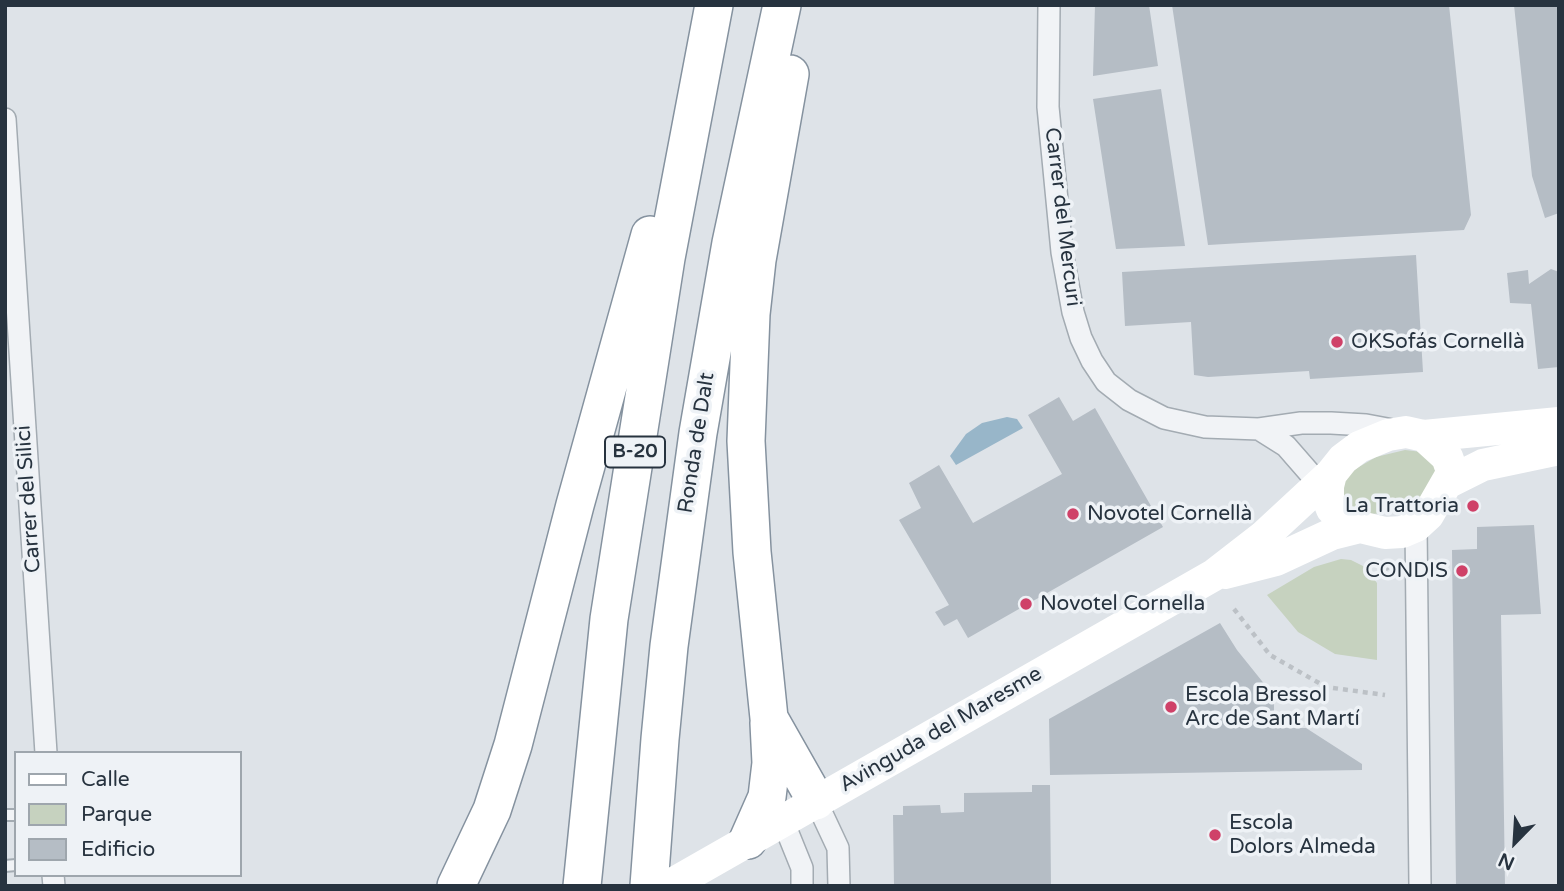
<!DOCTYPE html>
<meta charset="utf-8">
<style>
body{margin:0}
#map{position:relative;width:1564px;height:891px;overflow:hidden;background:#dee3e8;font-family:"Varela Round",sans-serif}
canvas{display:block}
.frame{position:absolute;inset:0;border:7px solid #27333f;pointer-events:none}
.legend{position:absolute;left:14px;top:751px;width:228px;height:126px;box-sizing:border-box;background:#eef2f6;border:2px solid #9ea6ad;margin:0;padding:9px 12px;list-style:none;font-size:21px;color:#27333f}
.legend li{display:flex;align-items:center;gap:14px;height:35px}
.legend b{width:35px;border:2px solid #9ea6ad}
.north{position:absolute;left:1480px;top:807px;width:70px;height:70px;-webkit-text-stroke:5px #eef2f6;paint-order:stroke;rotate:204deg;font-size:19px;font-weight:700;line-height:28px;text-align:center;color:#27333f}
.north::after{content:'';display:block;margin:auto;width:24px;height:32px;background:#27333f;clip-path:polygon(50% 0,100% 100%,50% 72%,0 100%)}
</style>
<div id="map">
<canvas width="1564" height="891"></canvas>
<div class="frame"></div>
<ul class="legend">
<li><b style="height:9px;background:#fff"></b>Calle</li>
<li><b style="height:19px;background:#c6d2bf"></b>Parque</li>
<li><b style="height:19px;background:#b5bdc5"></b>Edificio</li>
</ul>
<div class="north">N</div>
</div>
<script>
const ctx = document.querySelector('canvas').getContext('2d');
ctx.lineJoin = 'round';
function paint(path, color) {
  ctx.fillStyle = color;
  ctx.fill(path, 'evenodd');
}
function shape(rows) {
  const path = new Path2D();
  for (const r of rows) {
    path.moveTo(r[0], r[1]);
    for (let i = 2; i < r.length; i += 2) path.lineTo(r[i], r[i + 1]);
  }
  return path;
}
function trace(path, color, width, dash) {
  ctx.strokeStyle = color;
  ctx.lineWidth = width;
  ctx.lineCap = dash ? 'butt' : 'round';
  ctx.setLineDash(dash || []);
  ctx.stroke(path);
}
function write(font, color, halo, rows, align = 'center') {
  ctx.font = font + ' "Varela Round",sans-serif';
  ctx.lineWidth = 7;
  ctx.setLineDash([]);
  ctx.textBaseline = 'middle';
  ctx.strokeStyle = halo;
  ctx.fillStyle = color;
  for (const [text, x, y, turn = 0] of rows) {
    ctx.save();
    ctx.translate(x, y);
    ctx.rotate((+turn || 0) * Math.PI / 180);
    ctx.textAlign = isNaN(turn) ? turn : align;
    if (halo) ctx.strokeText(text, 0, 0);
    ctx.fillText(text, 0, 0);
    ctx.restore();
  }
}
const green = shape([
 [1405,450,1422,452,1434,463,1437,486,1412,509,1402,512,1370,514,1348,505,1343,494,1344,483,1352,471,1376,457],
 [1341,559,1351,560,1365,567,1377,583,1377,660,1335,654,1298,632,1267,595,1314,567]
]);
const water = shape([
 [1007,417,1017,419,1023,428,956,465,950,456,966,434,982,423]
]);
const building = shape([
 [1095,5,1149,5,1158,66,1093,76],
 [1172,5,1449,5,1471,215,1464,230,1208,245],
 [1514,5,1559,5,1559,213,1545,218,1532,176],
 [1161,89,1185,246,1116,249,1093,99],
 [1416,255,1423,372,1310,379,1309,371,1208,377,1194,375,1191,322,1125,326,1122,272],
 [1551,269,1559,272,1559,367,1538,369,1531,304,1510,303,1507,273,1528,270,1529,284],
 [1059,397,1073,421,1095,408,1163,527,968,638,957,619,944,626,935,612,949,605,899,520,921,508,909,483,939,465,973,523,1062,474,1028,415],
 [1534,525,1541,614,1501,615,1505,886,1456,886,1452,550,1477,549,1477,527],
 [1220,623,1237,650,1274,696,1274,728,1306,728,1362,764,1362,770,1050,775,1049,719],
 [1032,785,1050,785,1051,886,894,886,893,815,903,815,903,806,940,805,941,813,964,812,964,793,1032,792]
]);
const path = shape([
 [1384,570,1395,563],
 [1234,609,1270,655,1326,687,1385,695]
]);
const service = shape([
 [5,815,16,815],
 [5,866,16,865]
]);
const minor = shape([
 [1049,5,1048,107,1062,252,1073,312,1081,338,1092,361,1106,382,1129,400,1164,418,1205,427,1259,429,1301,423,1331,423,1366,425,1398,431],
 [5,119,46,753],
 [1259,429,1286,446,1327,493],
 [1416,526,1420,886],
 [816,801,838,848,839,886],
 [783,821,802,868,802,886],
 [53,875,54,886]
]);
const secondary = shape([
 [1331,474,1328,486,1328,499,1332,509,1343,520,1356,526,1385,533,1402,532,1416,526,1428,515,1451,475,1451,468,1447,457,1424,436],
 [1449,482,1483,465,1559,449],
 [1225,573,1276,560,1332,534,1360,527],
 [669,886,1214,575,1263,537,1331,474,1343,459,1359,447,1388,435,1406,432,1424,436,1559,423]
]);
const trunk = shape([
 [790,74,757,260,751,314,746,441,752,552,769,718,816,801],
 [748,840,767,797,771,763,769,723],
 [456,886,492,810,513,745,575,505,650,235],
 [582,886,609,619,666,258,714,5],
 [649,886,660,739,669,646,698,433,731,243,782,5]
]);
const markers = [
 [1337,342,7,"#cf4168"],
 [1473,506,7,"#cf4168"],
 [1073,514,7,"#cf4168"],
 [1462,571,7,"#cf4168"],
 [1026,604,7,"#cf4168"],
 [1171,707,7,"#cf4168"],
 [1215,835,7,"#cf4168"]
];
const shields = [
 [635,452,60]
];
const shieldNames = [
 ["B-20",635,452]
];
const streetNames = [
 ["Carrer del Mercuri",1062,217,83],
 ["Ronda de Dalt",697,443,-81],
 ["Carrer del Silici",29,499,-94],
 ["Avinguda del Maresme",941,730,-30]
];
const poiNames = [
 ["OKSofás Cornellà",1351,342],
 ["La Trattoria",1459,506,"right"],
 ["Novotel Cornellà",1087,514],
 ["CONDIS",1448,571,"right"],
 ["Novotel Cornella",1040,604],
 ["Escola Bressol",1185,695],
 ["Arc de Sant Martí",1185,719],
 ["Escola",1229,823],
 ["Dolors Almeda",1229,847]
];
paint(green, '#c6d2bf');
paint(water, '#98b6c9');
paint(building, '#b5bdc5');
trace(service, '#a3abb2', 14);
trace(minor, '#a3abb2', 24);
trace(trunk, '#85929f', 40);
trace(path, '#bcc1c6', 4.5, [5, 5]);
trace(service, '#f1f3f6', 10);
trace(minor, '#f1f3f6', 21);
trace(secondary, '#fff', 32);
trace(trunk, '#fff', 37);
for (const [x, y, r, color] of markers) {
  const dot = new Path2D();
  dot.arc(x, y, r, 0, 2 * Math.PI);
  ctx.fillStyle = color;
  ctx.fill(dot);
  trace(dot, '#eef2f6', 2.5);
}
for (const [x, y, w] of shields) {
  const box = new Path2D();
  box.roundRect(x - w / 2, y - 15.5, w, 31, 5);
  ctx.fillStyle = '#eef2f6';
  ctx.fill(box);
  trace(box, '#27333f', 2);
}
write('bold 19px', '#27333f', null, shieldNames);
write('21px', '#27333f', '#eef2f6', streetNames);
write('21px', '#27333f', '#eef2f6', poiNames, 'left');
</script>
